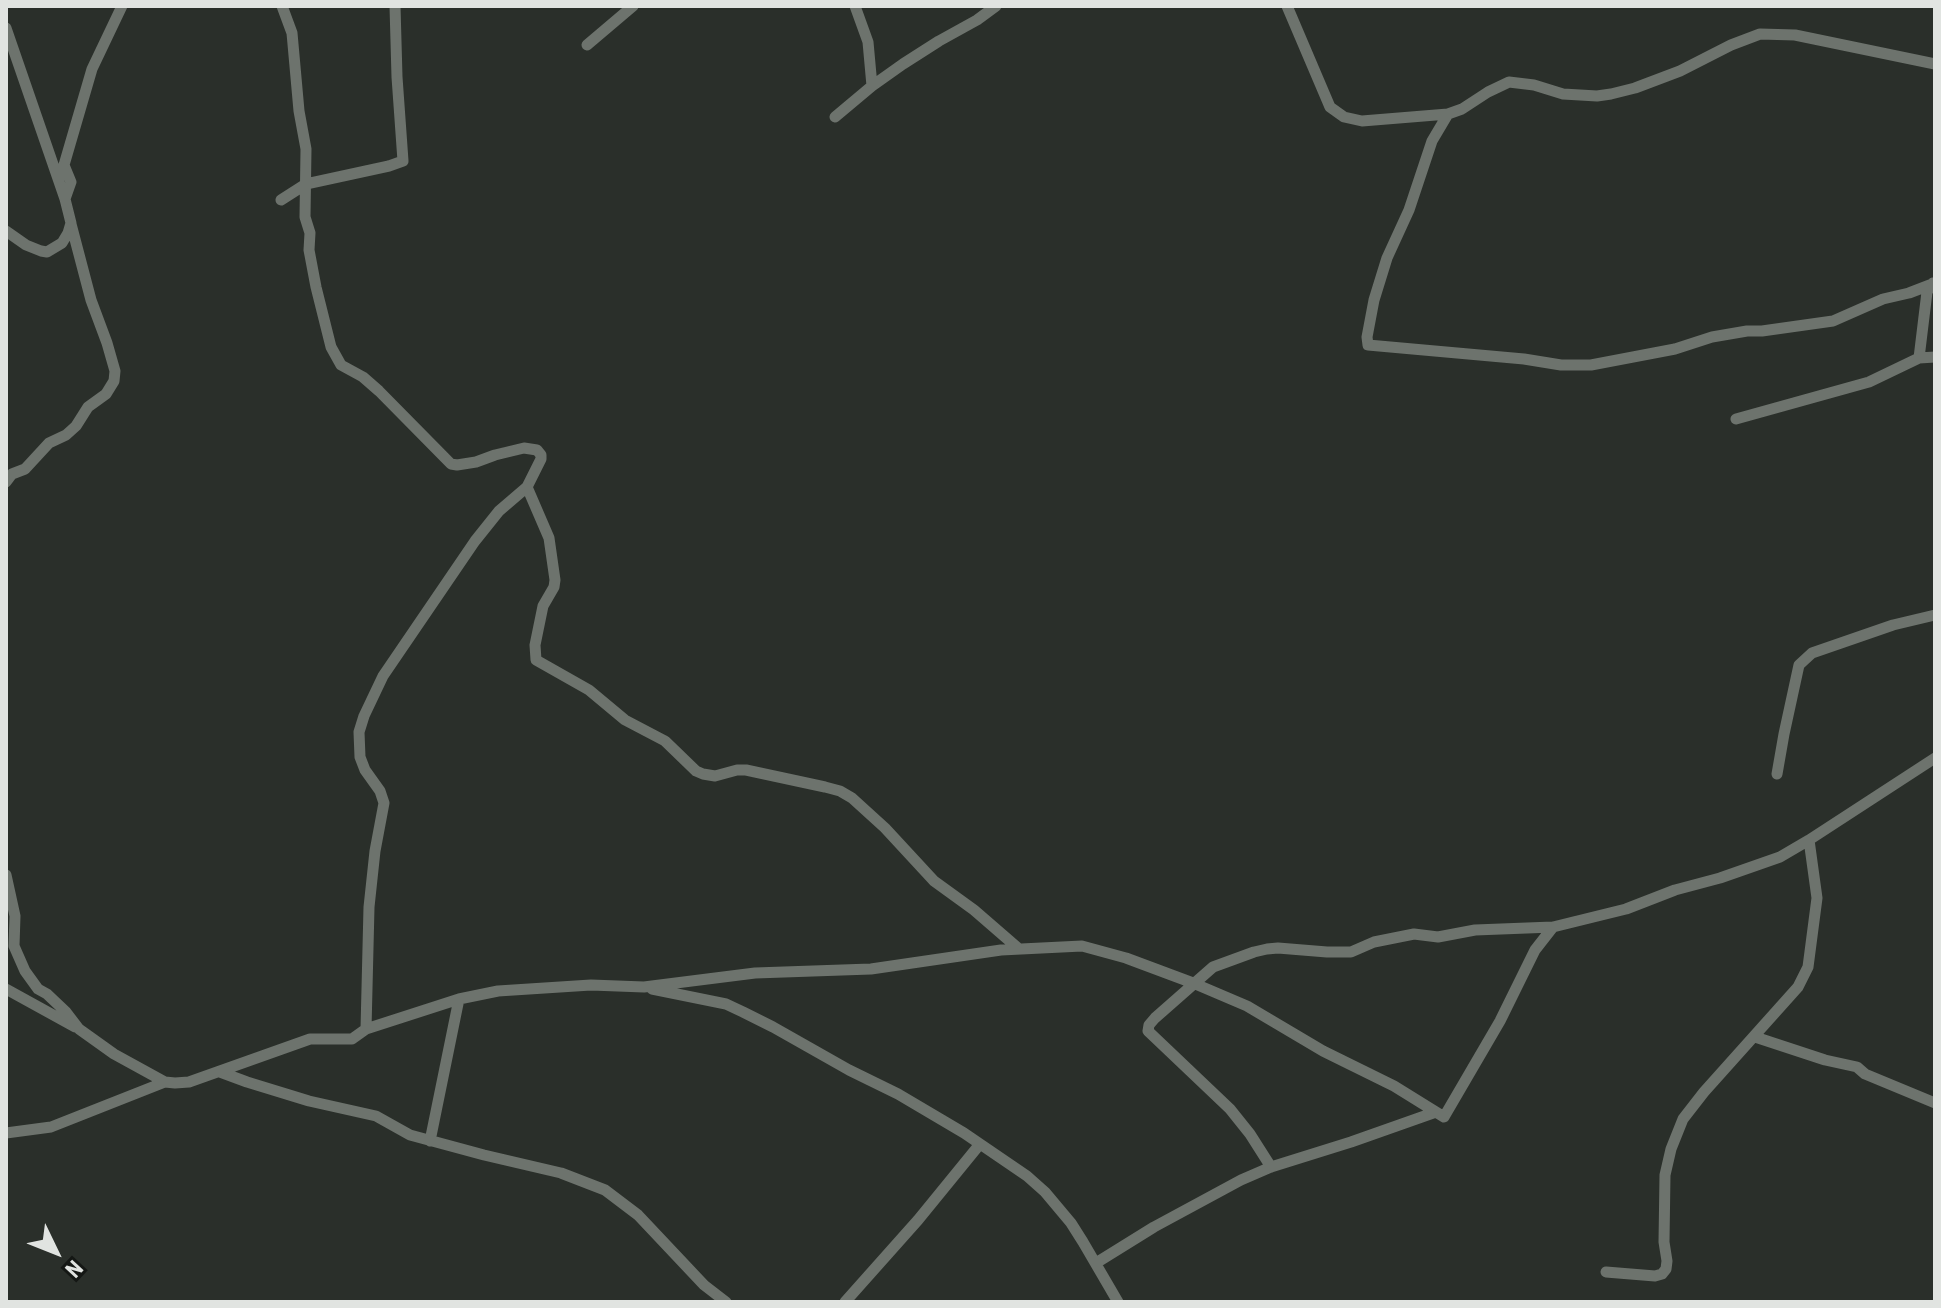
<!DOCTYPE html>
<style>
body{margin:0}
#map{position:relative;width:1941px;height:1308px;overflow:hidden;background:#2a2f2a;font-family:"Roboto Condensed",sans-serif}
canvas{display:block}
.frame{position:absolute;inset:0;border:8px solid #e1e4e1;pointer-events:none}
.north{position:absolute;left:16px;top:1212px;width:80px;height:80px;-webkit-text-stroke:6px #141714;paint-order:stroke;rotate:133deg;font-size:22px;font-weight:700;line-height:32px;text-align:center;color:#e1e4e1}
.north::after{content:'';display:block;margin:auto;width:28px;height:36px;background:#e1e4e1;clip-path:polygon(50% 0,100% 100%,50% 72%,0 100%)}
</style>
<div id="map">
<canvas width="1941" height="1308"></canvas>
<div class="frame"></div>
<div class="north">N</div>
</div>
<script>
const ctx = document.querySelector('canvas').getContext('2d');
ctx.lineJoin = 'round';
function shape(rows) {
  const path = new Path2D();
  for (const r of rows) {
    path.moveTo(r[0], r[1]);
    for (let i = 2; i < r.length; i += 2) path.lineTo(r[i], r[i + 1]);
  }
  return path;
}
function trace(path, color, width, dash) {
  ctx.strokeStyle = color;
  ctx.lineWidth = width;
  ctx.lineCap = dash ? 'butt' : 'round';
  ctx.setLineDash(dash || []);
  ctx.stroke(path);
}
const street = shape([
 [282,6,292,33,299,111,306,149,305,217,310,233,309,250,316,287,331,347,341,365,363,377,379,391,451,464,457,465,476,462,495,455,524,448,537,450,541,455,541,459,527,487,549,538,555,580,554,587,543,606,535,645,536,660,589,690,625,720,665,741,696,771,703,774,715,776,737,770,746,770,825,787,840,791,852,798,885,828,934,881,974,910,1019,949],
 [855,6,868,42,872,86],
 [1287,6,1330,107,1344,117,1362,121,1448,114,1462,109,1488,92,1509,82,1534,85,1563,94,1597,96,1611,94,1635,88,1680,71,1731,45,1760,34,1795,35,1935,64],
 [6,28,65,199],
 [587,45,633,6],
 [1448,114,1432,141,1409,210,1387,258,1374,300,1367,337,1368,345,1524,359,1561,365,1591,365,1675,349,1712,337,1747,331,1762,331,1833,321,1883,299,1909,293,1935,283],
 [835,117,872,86,903,64,939,41,977,20,996,6],
 [281,200,306,184,389,166,403,161,397,77,395,6],
 [6,231,26,245,41,251,47,252,62,243,68,233,71,223,65,199,71,182,64,165,92,69,122,6],
 [1919,358,1927,292,1933,283],
 [1736,419,1869,382,1919,358,1935,357],
 [6,482,12,474,25,469,49,443,66,435,76,426,88,407,106,394,114,381,115,371,107,343,91,300,71,224],
 [1777,774,1784,734,1799,665,1812,653,1893,625,1935,615],
 [6,875,15,916,14,946,25,971,38,989,47,994,66,1012,79,1029,114,1054,165,1082,175,1083,189,1082,310,1039,352,1039,366,1029,459,999,498,991,591,985,644,987,755,973,871,969,1001,950,1082,946,1126,958,1193,983,1247,1006,1323,1051,1394,1086,1444,1117,1500,1021,1535,950,1553,927],
 [6,989,75,1027],
 [652,989,726,1004,743,1012,773,1027,849,1070,898,1094,964,1133,1027,1176,1045,1192,1071,1223,1083,1242,1118,1302],
 [366,1029,369,907,375,851,384,803,380,791,365,770,360,757,359,732,364,716,383,676,475,541,499,511,527,487],
 [1755,1037,1825,1060,1857,1067,1865,1074,1935,1103],
 [220,1072,247,1082,309,1101,376,1116,410,1135,484,1155,561,1173,605,1190,638,1215,704,1285,726,1302],
 [6,1133,51,1127,165,1082],
 [430,1141,459,999],
 [1271,1167,1250,1134,1230,1109,1148,1031,1149,1025,1155,1018,1213,967,1254,952,1267,949,1278,948,1327,952,1351,952,1374,942,1414,934,1438,937,1475,930,1553,927,1626,909,1675,890,1720,878,1780,857,1809,840,1935,758],
 [1096,1263,1154,1227,1241,1180,1271,1167,1351,1142,1436,1112],
 [1606,1272,1655,1276,1662,1274,1666,1269,1667,1261,1664,1242,1665,1175,1671,1149,1683,1119,1704,1092,1798,987,1808,967,1817,898,1809,840],
 [845,1302,918,1220,980,1144]
]);
trace(street, '#6d736d', 11);
</script>
